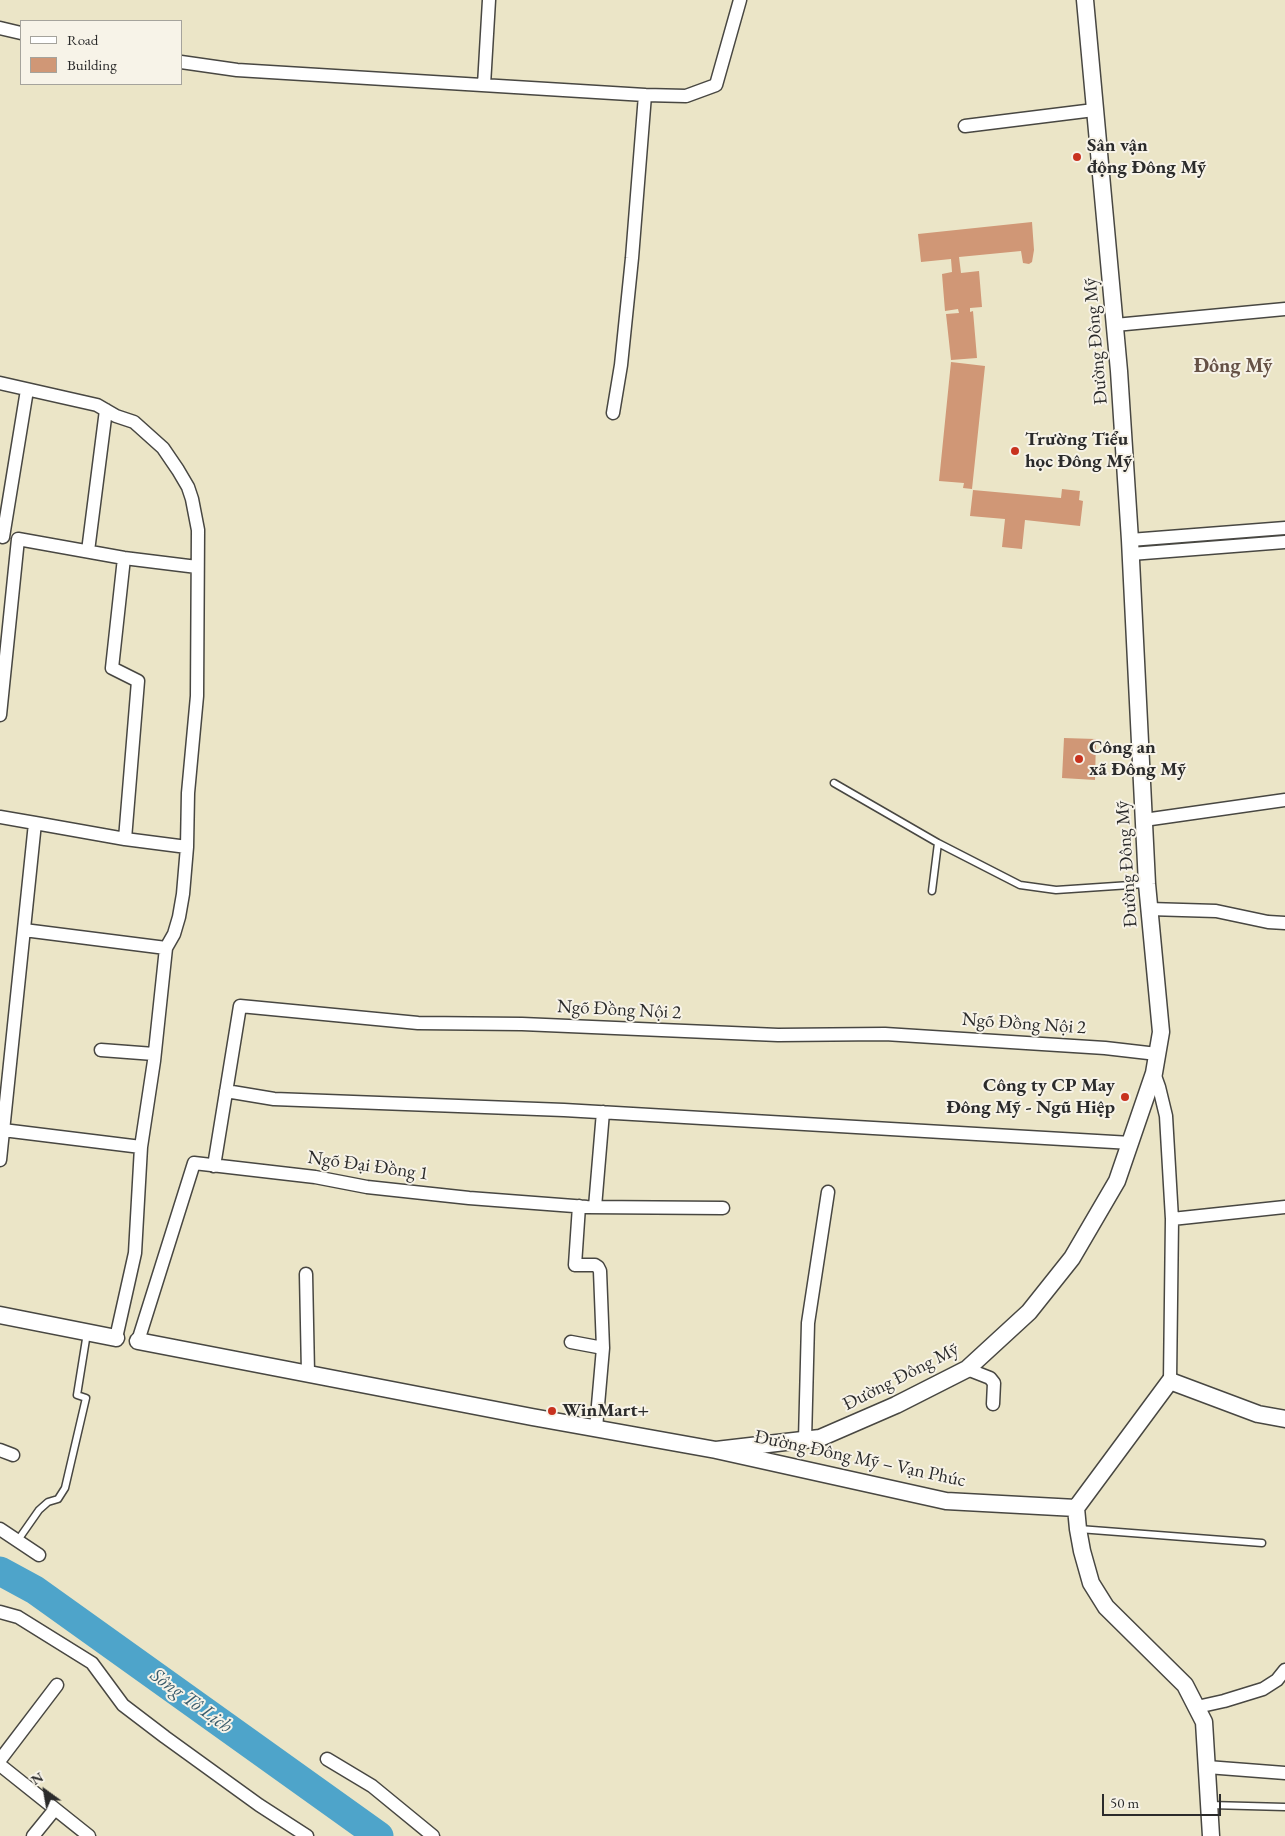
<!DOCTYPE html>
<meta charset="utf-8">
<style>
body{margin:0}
#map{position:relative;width:1285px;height:1836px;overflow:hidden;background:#ebe5c7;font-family:"EB Garamond",serif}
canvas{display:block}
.legend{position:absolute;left:20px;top:20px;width:162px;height:65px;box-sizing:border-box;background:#f7f3e8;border:1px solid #a5a39c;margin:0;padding:6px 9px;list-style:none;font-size:15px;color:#2b2b2b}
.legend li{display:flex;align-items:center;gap:10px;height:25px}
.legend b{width:25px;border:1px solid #a5a39c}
.north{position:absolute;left:20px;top:1766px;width:50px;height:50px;-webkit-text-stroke:4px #f7f3e8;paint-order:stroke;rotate:328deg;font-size:14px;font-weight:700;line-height:20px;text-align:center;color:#2b2b2b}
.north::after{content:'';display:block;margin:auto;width:18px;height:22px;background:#2b2b2b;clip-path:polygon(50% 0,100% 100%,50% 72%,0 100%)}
.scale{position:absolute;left:1102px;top:1794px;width:119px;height:22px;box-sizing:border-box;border:2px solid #2b2b2b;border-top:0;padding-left:6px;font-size:15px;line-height:18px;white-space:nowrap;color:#2b2b2b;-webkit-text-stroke:4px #f7f3e8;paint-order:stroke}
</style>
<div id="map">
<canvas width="1285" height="1836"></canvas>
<ul class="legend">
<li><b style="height:6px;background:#fff"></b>Road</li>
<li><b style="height:14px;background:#d09776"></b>Building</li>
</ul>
<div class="north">N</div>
<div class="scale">50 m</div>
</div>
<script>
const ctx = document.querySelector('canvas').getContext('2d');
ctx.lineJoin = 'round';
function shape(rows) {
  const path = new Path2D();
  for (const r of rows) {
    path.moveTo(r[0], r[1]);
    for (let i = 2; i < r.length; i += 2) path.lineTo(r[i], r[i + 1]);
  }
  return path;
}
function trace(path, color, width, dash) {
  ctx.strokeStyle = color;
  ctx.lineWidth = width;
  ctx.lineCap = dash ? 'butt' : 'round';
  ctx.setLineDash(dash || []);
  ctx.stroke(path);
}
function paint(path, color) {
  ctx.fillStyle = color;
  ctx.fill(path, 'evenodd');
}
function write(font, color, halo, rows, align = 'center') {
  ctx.font = font + ' "EB Garamond",serif';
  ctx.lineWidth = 4;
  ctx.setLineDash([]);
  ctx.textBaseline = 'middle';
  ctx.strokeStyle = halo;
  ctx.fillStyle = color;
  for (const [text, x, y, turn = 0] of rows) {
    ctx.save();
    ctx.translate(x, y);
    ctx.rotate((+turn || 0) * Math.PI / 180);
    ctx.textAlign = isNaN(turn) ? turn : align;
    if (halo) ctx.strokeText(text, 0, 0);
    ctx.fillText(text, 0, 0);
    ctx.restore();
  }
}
const river = shape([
 [0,1571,35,1590,379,1836]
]);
const building = shape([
 [1032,222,1034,250,1032,262,1029,264,1023,263,1021,251,959,257,961,273,979,271,982,307,970,308,970,312,973,311,977,358,951,360,946,314,959,313,958,309,945,311,942,274,952,272,951,259,921,262,918,234],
 [951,362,985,366,972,489,963,488,964,483,939,481],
 [1062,489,1080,491,1079,500,1083,501,1080,526,1025,520,1022,549,1002,547,1005,519,970,516,973,490,1061,498],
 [1064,738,1096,739,1095,780,1062,778]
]);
const service = shape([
 [834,783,938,843,1020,885,1056,890,1145,884],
 [932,891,938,843],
 [1079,1529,1262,1543],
 [18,1540,39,1510,48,1502,58,1499,65,1488,86,1398,77,1395,87,1333],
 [1210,1805,1285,1807]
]);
const minor = shape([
 [0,28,21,33],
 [181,62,237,70,645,95,686,96,716,85,740,0],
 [484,85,489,0],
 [965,126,1094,110],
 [1115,325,1285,309],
 [0,383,97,405,116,416,134,422,163,448,178,470,188,487,192,499,198,530,197,696,188,793,187,847,183,894,179,917,174,934,166,948,154,1061,141,1147,135,1253,116,1338],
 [613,413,621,365,632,258,645,95],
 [3,537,27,390],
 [1130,540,1285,528],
 [88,551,106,410],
 [1131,554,1285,542],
 [124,558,112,668,138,681,125,839],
 [0,715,18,539,124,558,197,567],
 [0,817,35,823,0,1160],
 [1144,820,1285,800],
 [35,823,125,839,187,847],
 [1149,909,1216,911,1268,922,1285,923],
 [24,930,166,948],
 [101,1050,154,1054],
 [1154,1073,1159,1087,1166,1116,1172,1219,1170,1381],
 [226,1091,274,1099,564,1110,1131,1143],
 [3,1130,141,1147],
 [214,1166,240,1006,418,1023,522,1024,778,1035,885,1034,1105,1048,1157,1054],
 [579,1206,575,1265,595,1265,598,1267,600,1271,603,1348],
 [595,1207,603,1112],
 [1172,1219,1285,1207],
 [306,1274,308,1373],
 [138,1341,194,1163,315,1177,367,1187,469,1198,587,1207,723,1208],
 [571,1342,603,1348,596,1428],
 [967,1369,990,1378,994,1383,993,1404],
 [805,1440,808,1323,828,1192],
 [0,1450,13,1455],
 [0,1529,39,1555],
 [0,1612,18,1617,92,1663,123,1705,165,1737,259,1805,307,1836],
 [1197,1707,1224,1701,1263,1689,1277,1680,1285,1670],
 [327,1759,372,1786,433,1836],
 [0,1760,57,1685],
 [0,1765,89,1836],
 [1207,1767,1285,1773],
 [33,1836,55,1809]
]);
const tertiary = shape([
 [0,1315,116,1338],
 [138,1341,532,1417,716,1450,946,1501,1076,1508,1170,1381,1258,1414,1285,1419],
 [716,1450,820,1438,896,1405,967,1369,1029,1312,1072,1258,1117,1181,1154,1073,1161,1032,1147,884,1130,540,1119,371,1085,0],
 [1076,1508,1078,1529,1082,1551,1091,1583,1106,1607,1185,1685,1204,1722,1211,1836]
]);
const markers = [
 [1077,157,5,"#c8321e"],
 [1015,451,5,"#c8321e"],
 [1079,759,5,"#c8321e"],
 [1125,1097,5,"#c8321e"],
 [552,1411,5,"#c8321e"]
];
const poiNames = [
 ["Sân vận",1087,146],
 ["động Đông Mỹ",1087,168],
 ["Trường Tiểu",1025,440],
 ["học Đông Mỹ",1025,462],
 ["Công an",1089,748],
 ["xã Đông Mỹ",1089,770],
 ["Công ty CP May",1115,1086,"right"],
 ["Đông Mỹ - Ngũ Hiệp",1115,1108,"right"],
 ["WinMart+",562,1411]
];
const streetNames = [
 ["Đường Đông Mỹ",1096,341,-95],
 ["Đường Đông Mỹ",1127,864,-94],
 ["Ngõ Đồng Nội 2",619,1010,3],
 ["Ngõ Đồng Nội 2",1024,1024,4],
 ["Ngõ Đại Đồng 1",368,1166,8],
 ["Đường Đông Mỹ",901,1377,-27],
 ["Đường Đông Mỹ – Vạn Phúc",860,1459,12]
];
const neighbourhoodNames = [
 ["Đông Mỹ",1233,367]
];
const waterNames = [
 ["Sông Tô Lịch",191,1701,36]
];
trace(river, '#4ea4ca', 29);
paint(building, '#d09776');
trace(service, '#484742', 9);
trace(minor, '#484742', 15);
trace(tertiary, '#484742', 19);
trace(service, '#fff', 6);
trace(minor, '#fff', 12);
trace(tertiary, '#fff', 16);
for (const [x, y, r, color] of markers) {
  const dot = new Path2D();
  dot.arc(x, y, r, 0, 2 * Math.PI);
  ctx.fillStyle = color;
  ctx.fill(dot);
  trace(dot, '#f7f3e8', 2);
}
write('bold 19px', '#2b2b2b', '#f7f3e8', poiNames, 'left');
write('19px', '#2b2b2b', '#f7f3e8', streetNames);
write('bold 20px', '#655145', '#f7f3e8', neighbourhoodNames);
write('italic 20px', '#395b6b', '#f7f3e8', waterNames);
</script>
